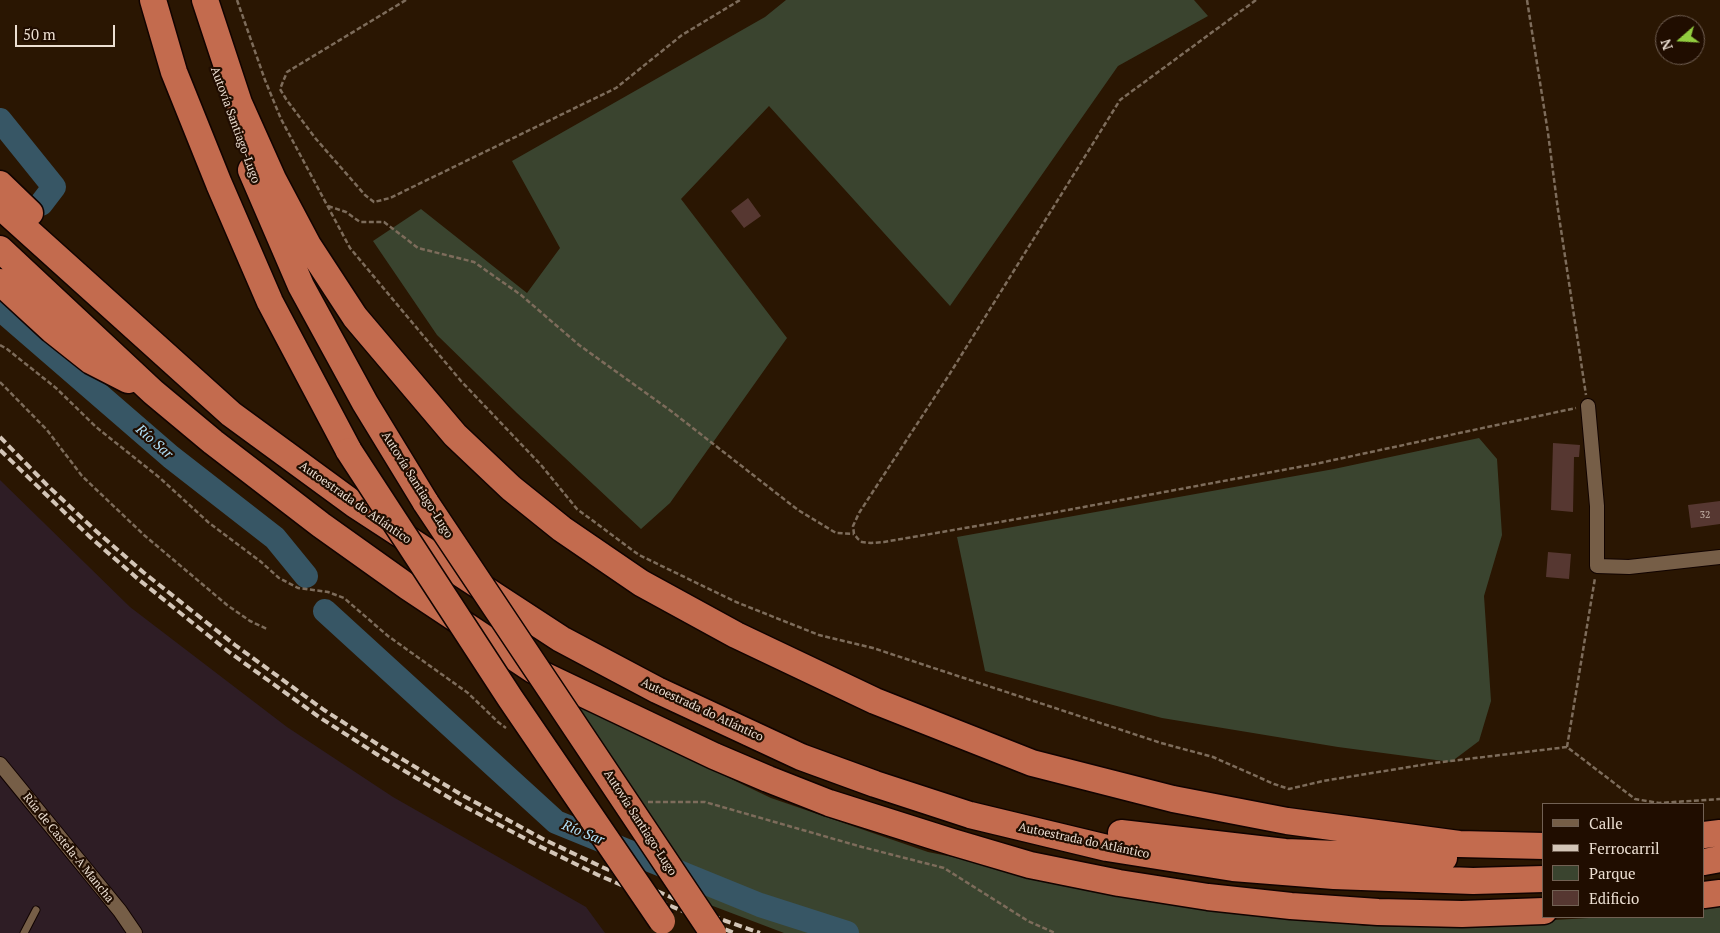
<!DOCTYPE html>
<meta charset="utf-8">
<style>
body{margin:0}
#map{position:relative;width:1720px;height:933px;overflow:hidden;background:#2a1602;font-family:"PT Serif",serif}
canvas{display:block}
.legend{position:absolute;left:1542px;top:803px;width:162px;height:115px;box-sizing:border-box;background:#200d00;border:1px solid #726154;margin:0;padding:6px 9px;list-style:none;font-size:15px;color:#ecdfd2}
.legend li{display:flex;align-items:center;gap:10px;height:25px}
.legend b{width:25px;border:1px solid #726154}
.north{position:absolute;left:1655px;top:15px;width:50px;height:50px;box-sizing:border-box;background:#200d00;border:1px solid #726154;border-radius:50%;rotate:251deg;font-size:14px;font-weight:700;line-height:20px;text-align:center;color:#ecdfd2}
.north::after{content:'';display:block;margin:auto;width:18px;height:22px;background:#92cd3f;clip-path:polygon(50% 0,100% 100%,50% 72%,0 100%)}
.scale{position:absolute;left:15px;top:25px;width:100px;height:22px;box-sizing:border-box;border:2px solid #ecdfd2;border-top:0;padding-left:6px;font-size:15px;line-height:18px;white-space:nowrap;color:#ecdfd2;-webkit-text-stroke:4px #200d00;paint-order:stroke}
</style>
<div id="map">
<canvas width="1720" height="933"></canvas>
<ul class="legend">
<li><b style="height:6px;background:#765e47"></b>Calle</li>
<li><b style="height:6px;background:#d3c5b7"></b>Ferrocarril</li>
<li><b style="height:14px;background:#3a442f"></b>Parque</li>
<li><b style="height:14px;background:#563731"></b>Edificio</li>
</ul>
<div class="north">N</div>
<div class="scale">50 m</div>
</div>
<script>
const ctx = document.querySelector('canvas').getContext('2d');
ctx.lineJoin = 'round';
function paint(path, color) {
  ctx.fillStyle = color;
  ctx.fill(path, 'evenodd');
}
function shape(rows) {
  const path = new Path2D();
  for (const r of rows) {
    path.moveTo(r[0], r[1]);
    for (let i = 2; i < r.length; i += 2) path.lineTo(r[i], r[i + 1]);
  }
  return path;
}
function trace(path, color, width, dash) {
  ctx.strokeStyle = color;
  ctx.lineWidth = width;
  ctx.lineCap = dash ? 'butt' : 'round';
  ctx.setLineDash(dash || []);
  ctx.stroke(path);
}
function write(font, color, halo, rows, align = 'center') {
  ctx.font = font + ' "PT Serif",serif';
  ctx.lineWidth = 4.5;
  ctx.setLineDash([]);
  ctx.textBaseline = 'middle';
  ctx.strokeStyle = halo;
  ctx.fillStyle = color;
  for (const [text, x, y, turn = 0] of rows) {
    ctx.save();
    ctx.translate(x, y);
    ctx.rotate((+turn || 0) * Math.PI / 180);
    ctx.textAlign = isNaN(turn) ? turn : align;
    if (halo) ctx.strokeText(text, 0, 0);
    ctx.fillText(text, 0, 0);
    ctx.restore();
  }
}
const industrial = shape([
 [0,480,130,607,287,727,393,797,586,907,605,933,0,933]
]);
const green = shape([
 [786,0,1194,0,1208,16,1118,66,950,306,769,106,681,199,787,338,670,503,641,529,517,413,437,335,373,241,421,209,527,293,560,248,512,161,765,17],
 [1479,438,1497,459,1502,535,1484,596,1491,701,1479,741,1451,762,1338,747,1162,718,985,671,957,537,1334,469],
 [566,691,666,748,771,798,928,852,1211,909,1368,926,1434,927,1606,917,1704,917,1704,906,1720,904,1720,933,784,933,705,903]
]);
const river = shape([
 [0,120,54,187,41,204],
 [0,309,171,457,275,538,306,576],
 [325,611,556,822,760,905,847,933]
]);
const building = shape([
 [748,198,761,216,744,228,731,211],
 [1553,443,1580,445,1579,457,1574,457,1573,512,1551,510],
 [1720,501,1720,524,1691,528,1688,505],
 [1548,552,1571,554,1569,579,1546,577]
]);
const path = shape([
 [237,0,265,80,281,119,350,248,461,381,541,465,577,509,639,555,736,602,819,635,873,648,1161,743,1213,757,1274,784,1289,789,1323,781,1434,763,1567,747,1635,799,1659,803,1720,799],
 [406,0,287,72,280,89,286,99,316,139,365,195,374,202,390,198,616,88,682,35,740,0],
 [1256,0,1120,100,949,375,859,513,853,526,854,534,858,539,862,542,871,543,884,542,1046,514,1315,464,1576,408],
 [1527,0,1548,133,1558,210,1586,395],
 [328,206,346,212,360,222,384,222,418,248,474,262,521,295,579,345,671,411,798,510,836,533,854,534],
 [0,345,7,349,56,388,96,427,160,478,208,522,260,561,279,578,298,588,328,592,344,598,388,636,468,693,498,722,506,728],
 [0,382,47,430,82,476,144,535,227,605,250,621,267,629],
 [1567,747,1595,578],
 [648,802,705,802,862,847,944,868,1028,921,1055,933]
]);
const service = shape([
 [24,933,36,910]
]);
const minor = shape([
 [1588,406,1597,506,1597,566,1629,567,1720,557],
 [0,764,120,911,135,933]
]);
const motorway = shape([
 [153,0,174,72,219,184,270,302,349,451],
 [205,0,239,103,273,179,308,245,355,317,455,435,511,488,562,529,641,583,736,635,875,701,1032,763,1173,799,1287,821,1459,844,1544,846],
 [251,170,301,286,365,403,426,503],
 [0,184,30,213],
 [0,206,231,414,354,504,561,639,657,690,801,757,875,784,970,815,1107,848,1233,868,1334,876,1473,881,1544,879],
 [0,249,153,392,213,442,321,525,408,587,533,670,714,756,768,779,829,803,952,842,1030,865,1119,883,1208,897,1291,906,1378,912,1462,914,1544,911],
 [0,282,52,330,91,361,128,380],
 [1121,833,1285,852,1444,858],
 [1704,835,1720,833],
 [1704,862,1720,859],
 [1704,895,1720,893]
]);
const rail = shape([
 [0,437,49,487,96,531,143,572,235,645,324,710,382,747,462,795,543,839,602,867,723,920,760,933],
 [0,450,90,537,138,579,229,652,319,717,378,755,458,803,539,846,598,875,734,933]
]);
const motorwayBridge = shape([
 [349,451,510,698,662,921],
 [426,503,713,933]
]);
const numberNames = [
 ["32",1705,515]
];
const streetNames = [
 ["Autovía Santiago-Lugo",235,125,70],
 ["Autovía Santiago-Lugo",417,485,58],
 ["Autoestrada do Atlántico",355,503,35],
 ["Autoestrada do Atlántico",702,710,25],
 ["Autovía Santiago-Lugo",640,823,57],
 ["Autoestrada do Atlántico",1084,841,12],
 ["Rúa de Castela-A Mancha",68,848,51]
];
const waterNames = [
 ["Río Sar",154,442,41],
 ["Río Sar",583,833,22]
];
paint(industrial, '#2e1d25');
paint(green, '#3a442f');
trace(river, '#375665', 24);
paint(building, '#563731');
trace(service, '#110300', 9);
trace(minor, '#110300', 16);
trace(motorway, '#110300', 29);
trace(path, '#7d6c5b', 2.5, [5, 2.5]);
trace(service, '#765e47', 7);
trace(minor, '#765e47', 14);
trace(motorway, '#c36b4e', 26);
trace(rail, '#d3c5b7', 4, [8, 4]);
trace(motorwayBridge, '#110300', 29, []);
trace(motorwayBridge, '#c36b4e', 26);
write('10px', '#c6b5aa', null, numberNames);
write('12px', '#ecdfd2', '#200d00', streetNames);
write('italic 14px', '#b0e0f8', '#200d00', waterNames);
</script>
